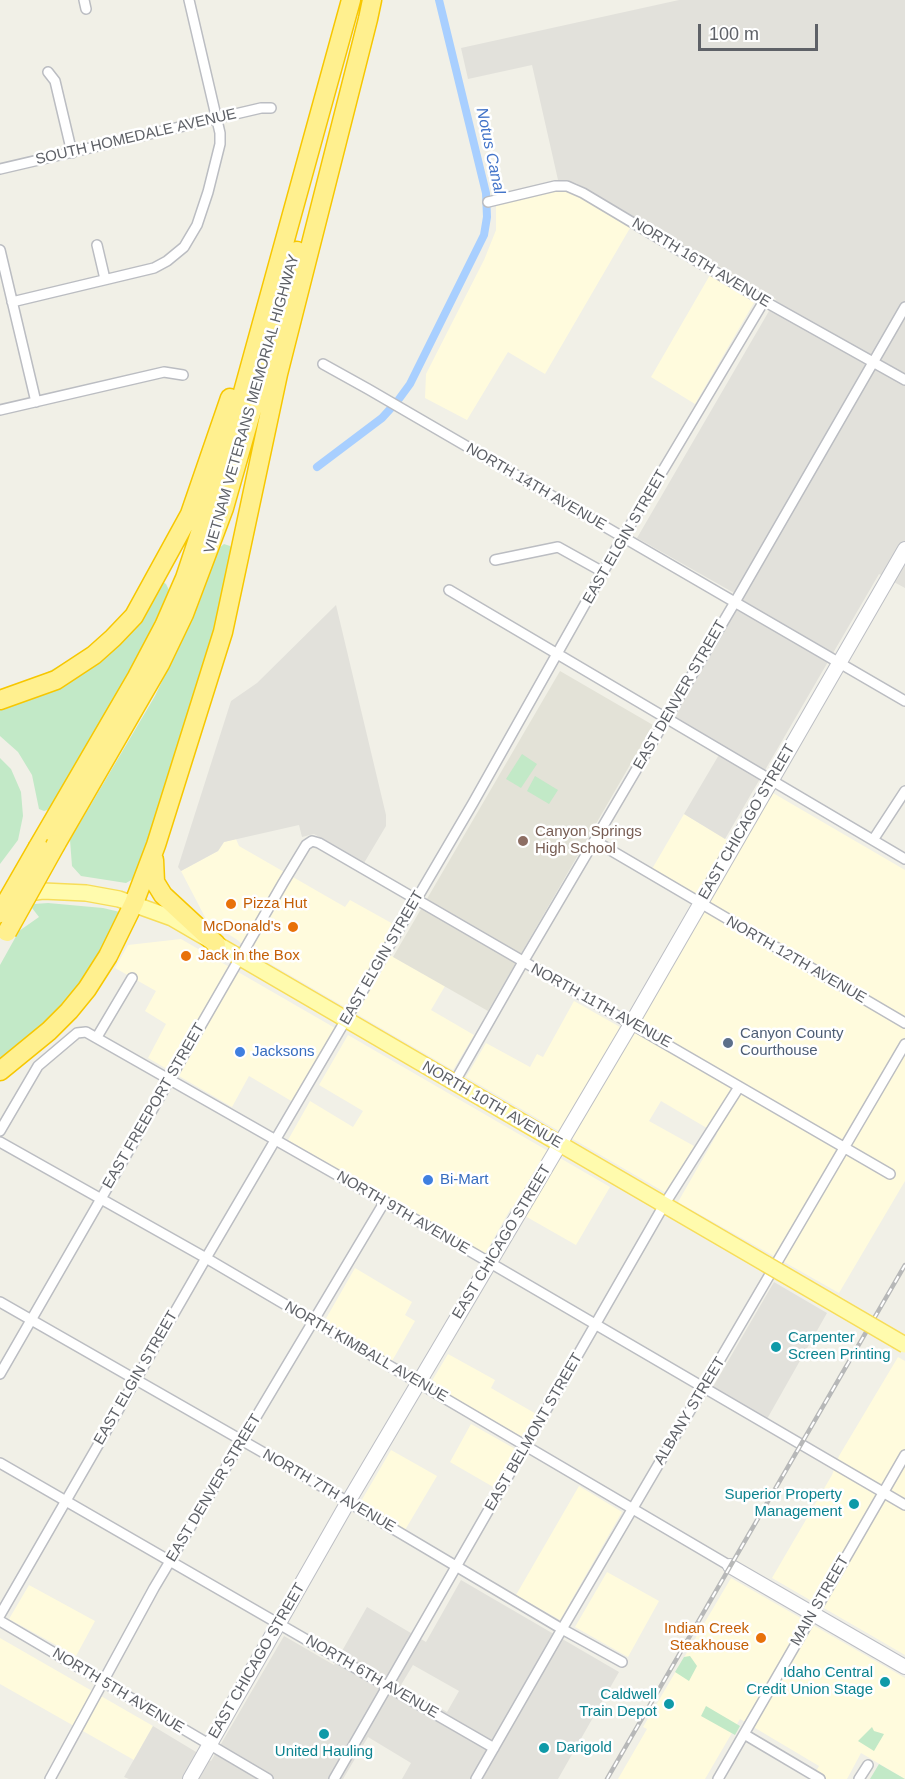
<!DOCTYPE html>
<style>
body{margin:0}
#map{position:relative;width:905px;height:1779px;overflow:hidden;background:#f1f0e7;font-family:Helvetica,sans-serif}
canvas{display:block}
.scale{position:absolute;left:698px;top:24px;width:120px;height:27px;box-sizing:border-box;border:3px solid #5e6167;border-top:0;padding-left:8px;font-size:18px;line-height:21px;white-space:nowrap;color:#5e6167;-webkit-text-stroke:4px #fff;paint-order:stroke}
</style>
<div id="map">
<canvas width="905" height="1779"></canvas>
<div class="scale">100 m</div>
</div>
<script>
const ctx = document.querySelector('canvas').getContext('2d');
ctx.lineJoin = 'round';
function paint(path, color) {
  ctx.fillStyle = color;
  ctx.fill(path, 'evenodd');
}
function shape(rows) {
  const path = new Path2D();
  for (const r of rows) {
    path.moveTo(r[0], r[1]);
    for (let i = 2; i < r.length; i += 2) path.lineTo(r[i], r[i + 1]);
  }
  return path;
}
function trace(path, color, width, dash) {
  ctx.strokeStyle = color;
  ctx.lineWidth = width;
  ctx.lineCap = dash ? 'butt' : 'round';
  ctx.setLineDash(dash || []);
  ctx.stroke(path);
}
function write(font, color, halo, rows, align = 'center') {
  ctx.font = font + ' Helvetica,sans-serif';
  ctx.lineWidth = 5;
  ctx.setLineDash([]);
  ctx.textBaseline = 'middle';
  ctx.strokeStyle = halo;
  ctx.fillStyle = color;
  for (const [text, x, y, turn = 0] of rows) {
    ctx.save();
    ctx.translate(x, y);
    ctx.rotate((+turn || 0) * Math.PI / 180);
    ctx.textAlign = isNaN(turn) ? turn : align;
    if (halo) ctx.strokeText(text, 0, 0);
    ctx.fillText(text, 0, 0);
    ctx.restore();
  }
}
const commercial = shape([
 [560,190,576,195,630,228,545,374,508,352,467,420,425,398,426,374,484,260,496,230,496,203],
 [710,275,755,301,695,404,651,377],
 [773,793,905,870,905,1181,839,1293,678,1202,717,1134,661,1101,649,1121,694,1146,666,1193,466,1077,486,1043,530,1067,537,1054,543,1057,574,1001,620,1027,589,1083,600,1090,710,902,652,869,684,814,741,848],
 [236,839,239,846,345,907,350,900,395,925,381,950,445,986,431,1010,474,1035,453,1070,257,956,236,939,207,921,181,871,218,851,224,842],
 [181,939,335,1028,293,1102,249,1076,232,1107,148,1058,166,1024,145,1011,156,991,115,968,128,945],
 [348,1035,610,1187,576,1245,511,1208,485,1254,288,1140,310,1101,353,1127,363,1111,319,1085],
 [355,1268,412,1302,405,1315,415,1321,392,1361,324,1322],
 [448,1354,495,1380,491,1388,538,1415,524,1438,430,1384],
 [898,1357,905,1361,905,1655,772,1578,832,1475,839,1456],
 [471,1424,517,1450,495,1488,450,1462],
 [391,1450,437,1476,405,1530,360,1503],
 [579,1486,622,1512,560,1620,516,1595],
 [607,1572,659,1601,628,1657,575,1627],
 [731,1578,905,1678,905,1779,861,1753,847,1779,812,1779,819,1766,740,1719,705,1779,618,1779,647,1729,643,1727],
 [29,1585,95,1621,76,1656,9,1619],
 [0,1638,153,1726,134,1760,0,1684]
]);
const industrial = shape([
 [679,0,905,0,905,588,879,574,725,839,684,814,723,748,673,720,743,598,637,538,776,299,576,183,558,180,532,65,468,79,461,48],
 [336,605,386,815,386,826,364,863,314,834,302,837,299,825,224,842,218,851,181,871,178,867,231,701,257,683],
 [774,1282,827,1313,767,1419,713,1387],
 [461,1580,619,1672,558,1779,402,1779,411,1763,368,1737,343,1779,129,1779,124,1777,153,1726,211,1761,284,1636,334,1665,367,1607,426,1642],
 [413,1665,459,1691,447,1712,401,1685]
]);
const education = shape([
 [560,671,653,725,488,1011,393,957]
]);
const green = shape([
 [224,544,230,546,236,553,221,619,145,860,135,878,126,883,81,876,72,866,70,840,155,696,198,606,219,548],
 [160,580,166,584,169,590,144,645,94,736,51,809,44,811,39,809,32,775,18,752,0,736,0,692,48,672,84,651,117,625],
 [522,754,537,764,521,788,506,779],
 [0,758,11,769,21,792,23,816,18,840,0,864],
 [535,776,558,790,549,804,527,791],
 [48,903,103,908,120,912,122,917,81,983,43,1025,0,1061,0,965,19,931,39,917,32,908,34,904],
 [690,1656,697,1666,689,1681,675,1672,684,1657],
 [706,1706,740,1726,735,1735,701,1716],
 [872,1727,874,1731,884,1734,874,1751,858,1741],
 [879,1764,905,1779,870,1779]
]);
const canal = shape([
 [399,399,410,384,484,235,487,217,486,193,439,0],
 [317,467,382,418,392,407]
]);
const street = shape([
 [84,0,86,9],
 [48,72,55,81,72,153],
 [0,169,261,108,271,108],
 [488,202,555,186,567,186,583,193,764,301,905,380],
 [97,245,105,279],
 [0,250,36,402],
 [12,302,154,268,167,261,184,247,197,225,208,192,220,144,220,133,189,0],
 [323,364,368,389,905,701],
 [0,410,164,372,183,375],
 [495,560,558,547,603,572],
 [449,590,905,859],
 [873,840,905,791],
 [595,841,905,1023],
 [97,1037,132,978],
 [454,1083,523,962,735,602,905,307],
 [0,1131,38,1066,77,1033,86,1032,439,1233,905,1505],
 [0,1142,206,1258,730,1566],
 [0,1302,299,1473,562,1629,622,1662],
 [0,1374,283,883,306,845,312,841,319,843,890,1174],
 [0,1463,494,1748],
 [0,1615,206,1258,473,803,616,549,764,301],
 [0,1621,268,1779],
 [744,1734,820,1779],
 [50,1779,154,1588,385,1201],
 [334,1779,664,1205,739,1087],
 [476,1779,562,1629,905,1044],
 [718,1779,905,1455],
 [859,1779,868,1765]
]);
const secondary = shape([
 [730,1566,905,1667],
 [190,1779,348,1502,631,1024,905,549]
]);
const primary = shape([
 [20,894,43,891,86,893,119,899,172,918,766,1264]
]);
const highway = shape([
 [0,700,56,680,94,655,113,638,134,616,190,514,230,398],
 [56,844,160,664,184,614,224,508,297,251],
 [38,847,137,677,164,626,185,578,224,461,351,0],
 [154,860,155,882,163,895,216,944],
 [0,1071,49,1031,69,1011,87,989,108,956,134,903,156,845,223,632,278,374,368,19,372,0]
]);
const rail = shape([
 [607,1779,905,1265]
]);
const primaryBridge = shape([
 [766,1264,905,1345]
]);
const highwayBridge = shape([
 [0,913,38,847],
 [7,932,56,844]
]);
const markers = [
 [523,841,6,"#8d6e63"],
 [231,904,6,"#e8710a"],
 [293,927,6,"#e8710a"],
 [186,956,6,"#e8710a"],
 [728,1043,6,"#5c6f8a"],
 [240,1052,6,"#3f7fe0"],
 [428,1180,6,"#3f7fe0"],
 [776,1347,6,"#0f9aa8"],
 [854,1504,6,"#0f9aa8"],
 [761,1638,6,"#e8710a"],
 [885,1682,6,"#0f9aa8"],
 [669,1704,6,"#0f9aa8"],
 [324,1734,6,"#0f9aa8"],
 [544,1748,6,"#0f9aa8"]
];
const streetNames = [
 ["SOUTH HOMEDALE AVENUE",136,137,-13],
 ["NORTH 16TH AVENUE",701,263,31],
 ["VIETNAM VETERANS MEMORIAL HIGHWAY",252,404,-74],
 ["NORTH 14TH AVENUE",536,487,30],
 ["EAST ELGIN STREET",625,537,-60],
 ["EAST DENVER STREET",680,695,-60],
 ["EAST CHICAGO STREET",747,822,-60],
 ["EAST ELGIN STREET",382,958,-60],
 ["NORTH 12TH AVENUE",796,960,30],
 ["NORTH 11TH AVENUE",601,1006,29],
 ["NORTH 10TH AVENUE",492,1105,30],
 ["EAST FREEPORT STREET",154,1106,-60],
 ["NORTH 9TH AVENUE",403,1213,30],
 ["EAST CHICAGO STREET",502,1242,-59],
 ["NORTH KIMBALL AVENUE",366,1352,30],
 ["EAST ELGIN STREET",136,1378,-60],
 ["ALBANY STREET",690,1411,-59],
 ["EAST BELMONT STREET",534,1432,-60],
 ["EAST DENVER STREET",214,1488,-59],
 ["NORTH 7TH AVENUE",329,1491,30],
 ["MAIN STREET",820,1601,-60],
 ["EAST CHICAGO STREET",257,1661,-60],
 ["NORTH 6TH AVENUE",372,1677,30],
 ["NORTH 5TH AVENUE",118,1691,31]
];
const educationNames = [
 ["Canyon Springs",535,832],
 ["High School",535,849]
];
const foodNames = [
 ["Pizza Hut",243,904],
 ["McDonald's",281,927,"right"],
 ["Jack in the Box",198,956],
 ["Indian Creek",749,1629,"right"],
 ["Steakhouse",749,1646,"right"]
];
const serviceNames = [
 ["Canyon County",740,1034],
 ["Courthouse",740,1051]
];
const shopNames = [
 ["Jacksons",252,1052],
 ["Bi-Mart",440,1180]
];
const cultureNames = [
 ["Carpenter",788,1338,"left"],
 ["Screen Printing",788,1355,"left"],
 ["Superior Property",842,1495],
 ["Management",842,1512],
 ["Idaho Central",873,1673],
 ["Credit Union Stage",873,1690],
 ["Caldwell",657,1695],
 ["Train Depot",657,1712],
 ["Darigold",556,1748,"left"],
 ["United Hauling",324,1752,"center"]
];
const waterNames = [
 ["Notus Canal",490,151,78]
];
paint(commercial, '#fffbdd');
paint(industrial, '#e2e1db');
paint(education, '#e3e2d7');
paint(green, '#c2e9c7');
trace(canal, '#a8cfff', 8);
trace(street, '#bbbdc2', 12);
trace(secondary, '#bcbec4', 16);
trace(primary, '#f7dd59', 18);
trace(highway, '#f7c700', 21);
trace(street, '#fff', 9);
trace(secondary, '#fff', 14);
trace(primary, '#fffbad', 15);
trace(highway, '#fff08f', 18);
trace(rail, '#b7b8b8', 4.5);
trace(rail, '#fff', 2, [7]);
trace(primaryBridge, '#f7dd59', 18, []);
trace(highwayBridge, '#f7c700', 21, []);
trace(primaryBridge, '#fffbad', 15);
trace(highwayBridge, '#fff08f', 18);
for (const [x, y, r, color] of markers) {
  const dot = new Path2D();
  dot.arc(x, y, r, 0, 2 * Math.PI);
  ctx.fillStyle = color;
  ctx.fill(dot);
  trace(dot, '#fff', 2);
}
write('15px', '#5e6167', '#fff', streetNames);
write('15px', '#785e54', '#fff', educationNames, 'left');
write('15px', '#c56008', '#fff', foodNames, 'left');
write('15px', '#4e5e75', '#fff', serviceNames, 'left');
write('15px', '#366cbe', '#fff', shopNames, 'left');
write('15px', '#0d838f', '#fff', cultureNames, 'right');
write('italic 16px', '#4475c9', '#fff', waterNames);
</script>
